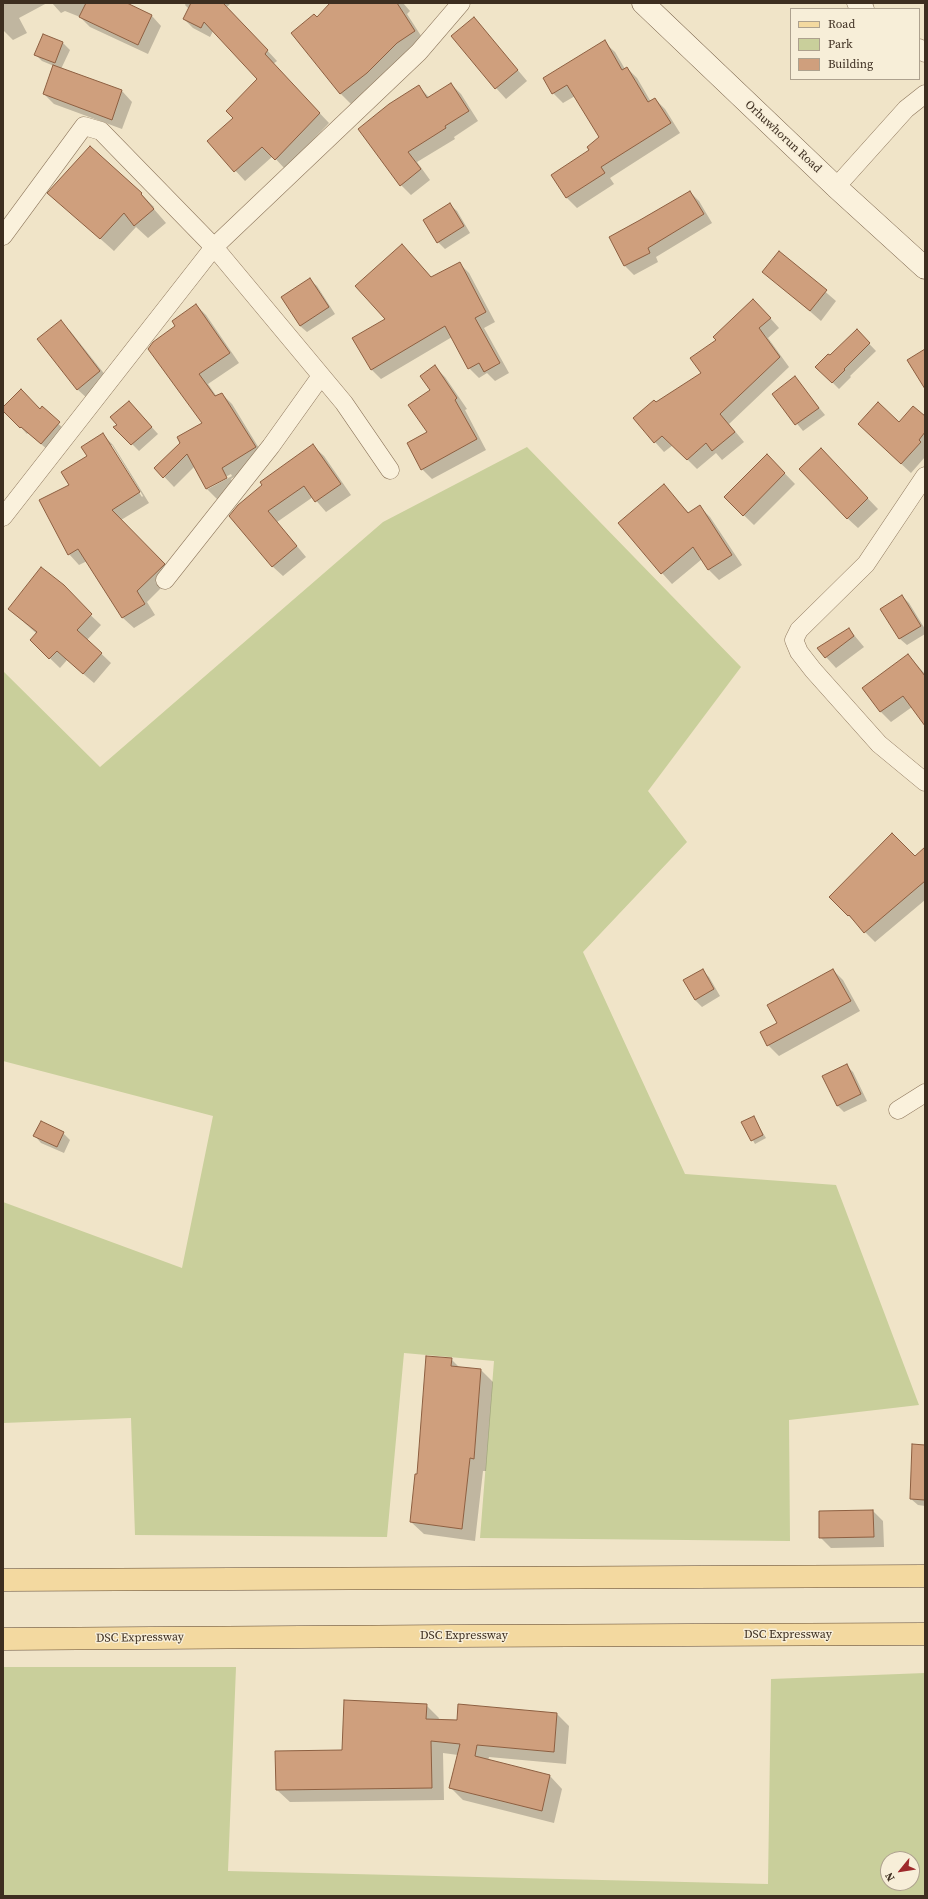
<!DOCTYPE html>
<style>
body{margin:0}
#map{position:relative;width:928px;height:1899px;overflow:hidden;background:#f0e4c8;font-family:"Source Serif 4",serif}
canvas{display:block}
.frame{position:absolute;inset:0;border:4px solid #3d2e20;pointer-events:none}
.legend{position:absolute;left:790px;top:8px;width:130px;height:72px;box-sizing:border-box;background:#f7eed8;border:1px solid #ada18e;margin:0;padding:5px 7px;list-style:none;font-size:12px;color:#3d2e20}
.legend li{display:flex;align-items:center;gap:8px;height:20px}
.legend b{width:20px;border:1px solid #ada18e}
.north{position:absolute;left:880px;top:1851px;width:40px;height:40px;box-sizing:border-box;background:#f7eed8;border:1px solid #ada18e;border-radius:50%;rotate:240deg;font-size:11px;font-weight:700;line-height:16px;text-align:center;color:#3d2e20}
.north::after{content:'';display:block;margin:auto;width:14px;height:18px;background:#9e2a2b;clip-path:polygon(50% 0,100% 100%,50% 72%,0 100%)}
</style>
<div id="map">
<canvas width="928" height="1899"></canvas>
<div class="frame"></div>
<ul class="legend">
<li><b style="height:5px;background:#f3d9a0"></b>Road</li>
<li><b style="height:11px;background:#c9cf9b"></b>Park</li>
<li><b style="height:11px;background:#cf9f7d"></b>Building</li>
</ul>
<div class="north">N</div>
</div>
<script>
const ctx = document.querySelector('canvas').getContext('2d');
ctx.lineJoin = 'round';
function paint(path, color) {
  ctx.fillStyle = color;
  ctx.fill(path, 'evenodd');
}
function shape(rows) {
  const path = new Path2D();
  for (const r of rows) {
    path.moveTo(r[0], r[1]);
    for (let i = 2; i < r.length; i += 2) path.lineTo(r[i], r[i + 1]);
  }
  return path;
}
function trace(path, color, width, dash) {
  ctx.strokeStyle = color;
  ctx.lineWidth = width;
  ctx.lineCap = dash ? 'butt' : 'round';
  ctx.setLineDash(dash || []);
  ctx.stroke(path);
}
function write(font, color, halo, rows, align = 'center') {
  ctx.font = font + ' "Source Serif 4",serif';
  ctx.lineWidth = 3;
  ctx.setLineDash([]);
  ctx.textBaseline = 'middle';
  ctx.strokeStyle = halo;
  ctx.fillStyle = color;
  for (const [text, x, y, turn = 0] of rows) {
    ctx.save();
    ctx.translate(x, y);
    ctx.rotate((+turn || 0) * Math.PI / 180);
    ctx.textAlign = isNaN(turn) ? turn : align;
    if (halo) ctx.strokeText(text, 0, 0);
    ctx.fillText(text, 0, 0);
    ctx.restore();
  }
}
const green = shape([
 [527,447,741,667,648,791,687,842,583,952,685,1174,836,1185,919,1405,789,1420,790,1541,480,1538,494,1361,404,1353,387,1537,135,1535,131,1418,3,1423,3,1202,182,1268,213,1116,3,1061,3,671,100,767,383,522],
 [3,1667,236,1667,228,1871,768,1884,771,1679,925,1673,925,1896,3,1896],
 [888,1859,912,1859,912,1883,888,1883]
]);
const shadow = shape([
 [3,3,47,3,19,18,27,33,13,40,3,30],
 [52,3,125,3,152,16,161,26,148,54,90,27,80,17,65,11,61,13],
 [186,3,231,3,227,7,277,61,273,64,329,123,285,169,273,156,245,181,208,141,234,118,259,79,213,31,210,37,193,28,184,19,189,9,185,5],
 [331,3,403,3,410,11,407,14,425,42,351,104,341,94,292,33,317,18],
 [474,18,527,81,506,99,496,88],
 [44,35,63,43,70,50,61,69,122,91,132,102,122,129,54,104,44,94,54,66,42,61,35,54],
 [604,42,615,52,625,69,627,68,637,78,651,102,655,99,665,109,680,133,610,178,614,184,577,208,567,198,552,175,591,150,600,137,575,96,563,103,553,93],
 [451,84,461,94,478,121,454,137,455,139,417,162,430,180,411,195,401,185,419,87,430,98],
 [690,192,699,201,712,223,656,257,658,262,634,275,625,266,610,237],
 [49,193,141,194,154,207,153,208,166,223,148,238,136,227,114,251],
 [450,205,457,211,470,233,445,249,438,242],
 [402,245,432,278,459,263,469,273,495,322,484,328,509,373,495,381,487,373,479,378,469,368,452,337,381,379,371,369,386,319],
 [779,252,836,301,821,321,764,271],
 [310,280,317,286,335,314,307,332,300,326],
 [196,305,206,315,239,363,208,384,217,397,222,394,232,404,265,458,231,479,236,488,217,499,206,488,194,467,174,487,156,468,204,423,177,326],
 [231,474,232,476,208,489,208,486],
 [763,310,779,328,768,338,789,367,729,424,744,442,722,460,716,453,697,469,673,445,664,452,655,442,656,403,702,374,717,340],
 [61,322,71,332,110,381,88,399,77,389],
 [857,331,876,351,850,376,851,377,839,389,817,367],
 [435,367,445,377,467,409,465,410,486,450,432,479,422,469,428,433],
 [795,378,825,415,803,431,773,394],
 [129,402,158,434,139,451,115,427,118,425],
 [3,408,40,410,66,430,48,450,28,433,27,434],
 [925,417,925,457,911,473,869,434],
 [103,435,113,445,149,503,121,520,174,575,147,602,155,615,134,628,123,618,87,561,79,565,69,554,70,485],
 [109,445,112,445,143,496,142,497],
 [313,446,324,456,351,495,326,512,313,497,277,522,306,557,283,576,272,566,263,485],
 [767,455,795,484,754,525,725,497],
 [831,460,878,509,858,528,847,518],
 [664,486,689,513,700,507,710,517,742,565,719,580,709,570,702,559,672,584,662,573,620,523],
 [41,568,101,625,87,640,111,663,94,683,67,660,60,668,31,640,37,634,9,609],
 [902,596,909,603,925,629,925,634,907,645,900,639,882,609],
 [849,629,864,647,836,668,818,648],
 [908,655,925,674,925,724,912,707,891,722,881,712,864,688],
 [925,849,925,900,875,942,830,897,915,857],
 [702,970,709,977,720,996,702,1007,695,1000,684,980],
 [833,970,843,980,860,1011,779,1056,768,1045,761,1032,778,1023],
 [846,1065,853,1072,867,1101,844,1112,837,1105],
 [753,1117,766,1138,755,1144,743,1123],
 [63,1133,70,1140,64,1153,41,1143,35,1136],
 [451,1359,460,1368,481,1370,493,1382,486,1471,483,1471,475,1541,424,1534,411,1522,418,1475],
 [925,1446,925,1506,918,1505,911,1499],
 [873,1511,883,1521,884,1547,831,1548,820,1537],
 [426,1705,439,1718,438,1721,458,1721,557,1714,569,1726,566,1764,489,1757,488,1761,550,1776,562,1789,554,1823,463,1800,450,1787,458,1755,443,1753,444,1800,290,1802,277,1790,276,1752,343,1751]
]);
const building = shape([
 [86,3,127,3,152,15,138,45,79,17,86,3],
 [191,3,223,3,268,50,265,54,320,113,275,160,262,147,234,172,207,141,233,118,226,111,257,79,204,22,201,28,183,19,191,3],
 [330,3,397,3,415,31,397,43,367,73,340,94,291,33,314,14,317,17,330,3],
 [474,17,518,70,495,89,451,36,474,17],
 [43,34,63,42,55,63,34,55,43,34],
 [605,40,622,70,627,67,648,102,655,98,671,123,601,167,605,173,566,198,551,175,589,150,587,147,599,137,567,85,552,94,543,78,605,40],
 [53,65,122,90,112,120,43,94,53,65],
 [451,83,469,111,445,126,446,128,408,152,421,169,400,186,358,129,389,104,419,85,427,98,451,83],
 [90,146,142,193,141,194,154,209,134,226,124,213,100,239,47,193,90,146],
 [690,191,704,214,648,248,650,253,624,266,609,237,640,220,690,191],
 [450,203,464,226,437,243,423,220,450,203],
 [402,244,431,277,460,262,486,312,475,318,500,363,484,372,479,363,468,369,445,326,371,370,352,338,385,319,355,286,402,244],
 [779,251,827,290,810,311,762,272,779,251],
 [310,278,329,307,300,326,281,297,310,278],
 [753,299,771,318,759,328,780,357,720,414,735,432,712,451,706,443,687,460,662,436,654,443,633,418,654,400,656,402,701,373,690,358,716,340,713,337,753,299],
 [196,304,230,353,199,374,215,396,222,393,256,447,222,468,227,478,206,489,187,454,163,478,154,468,180,443,177,437,202,423,148,349,153,342,175,326,172,321,196,304],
 [61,320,100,371,77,390,37,339,61,320],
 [857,329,870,343,844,369,845,370,832,383,815,367,828,354,830,355,857,329],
 [925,349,925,389,907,360,925,349],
 [435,365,457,398,455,400,477,439,421,470,407,443,427,432,408,405,430,390,420,376,435,365],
 [795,376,819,408,795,425,772,394,795,376],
 [21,389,40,409,42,406,60,422,41,444,21,427,20,428,3,411,3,407,21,389],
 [129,401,152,427,131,445,113,427,117,425,110,417,129,401],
 [878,402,899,422,913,406,925,416,925,432,919,440,921,442,901,464,858,424,878,402],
 [103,433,140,492,112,510,165,564,137,591,145,604,122,618,78,549,68,555,39,500,69,485,61,472,87,456,81,447,103,433],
 [313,444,341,484,315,502,304,486,268,511,297,546,272,567,229,516,238,505,262,485,260,482,313,444],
 [821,448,868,498,847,519,799,469,821,448],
 [767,454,785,473,743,516,724,497,767,454],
 [664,484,688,513,700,505,732,555,708,570,693,547,661,574,618,523,664,484],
 [41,567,64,585,92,614,77,630,102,653,83,674,57,651,49,659,30,640,37,632,8,609,41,567],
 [902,595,921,626,899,639,880,609,902,595],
 [849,628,854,636,825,658,817,648,849,628],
 [908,654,925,676,925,726,903,696,880,712,862,688,908,654],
 [892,833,915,856,925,847,925,881,864,933,849,915,848,916,829,897,892,833],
 [703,969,714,989,695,1000,683,980,703,969],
 [833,969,851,1001,767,1046,760,1032,777,1023,767,1005,833,969],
 [847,1064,861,1094,837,1106,822,1076,847,1064],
 [754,1116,763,1135,751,1141,741,1122,754,1116],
 [41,1121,64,1132,57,1147,33,1136,41,1121],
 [426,1356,452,1358,451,1366,481,1369,474,1459,470,1458,462,1529,410,1522,415,1474,417,1474,426,1356],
 [912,1444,925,1445,925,1500,910,1499,912,1444],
 [873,1510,874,1537,819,1538,819,1511,873,1510],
 [344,1700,427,1704,426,1719,457,1720,458,1704,557,1713,554,1752,477,1745,475,1756,550,1775,542,1811,449,1788,460,1744,431,1741,432,1788,276,1790,275,1751,342,1750,344,1700]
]);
const street = shape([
 [856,3,865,9],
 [919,48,925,53],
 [836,187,906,109,925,94],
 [3,236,84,126,101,131,214,247,344,403,390,470],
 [925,476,866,564,799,630,794,640,799,652,813,670,879,744,925,782],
 [3,517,214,247,419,52,461,3],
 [165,580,271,446,321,376],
 [898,1110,925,1093]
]);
const secondary = shape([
 [643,3,836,187,925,268]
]);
const primary = shape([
 [3,1580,925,1576],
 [3,1639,451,1636,925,1634]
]);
const streetNames = [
 ["Orhuwhorun Road",783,137,43],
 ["DSC Expressway",788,1635],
 ["DSC Expressway",464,1636],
 ["DSC Expressway",140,1638,-1]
];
paint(green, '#c9cf9b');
paint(shadow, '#0003');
paint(building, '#cf9f7d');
trace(building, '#8d5f41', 1);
trace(street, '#8d765c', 19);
trace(secondary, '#6f573f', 23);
trace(primary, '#5b4430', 23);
trace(street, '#faf1dc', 18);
trace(secondary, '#faf1dc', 22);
trace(primary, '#f3d9a0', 22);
write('12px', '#3d2e20', '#f7eed8', streetNames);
</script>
